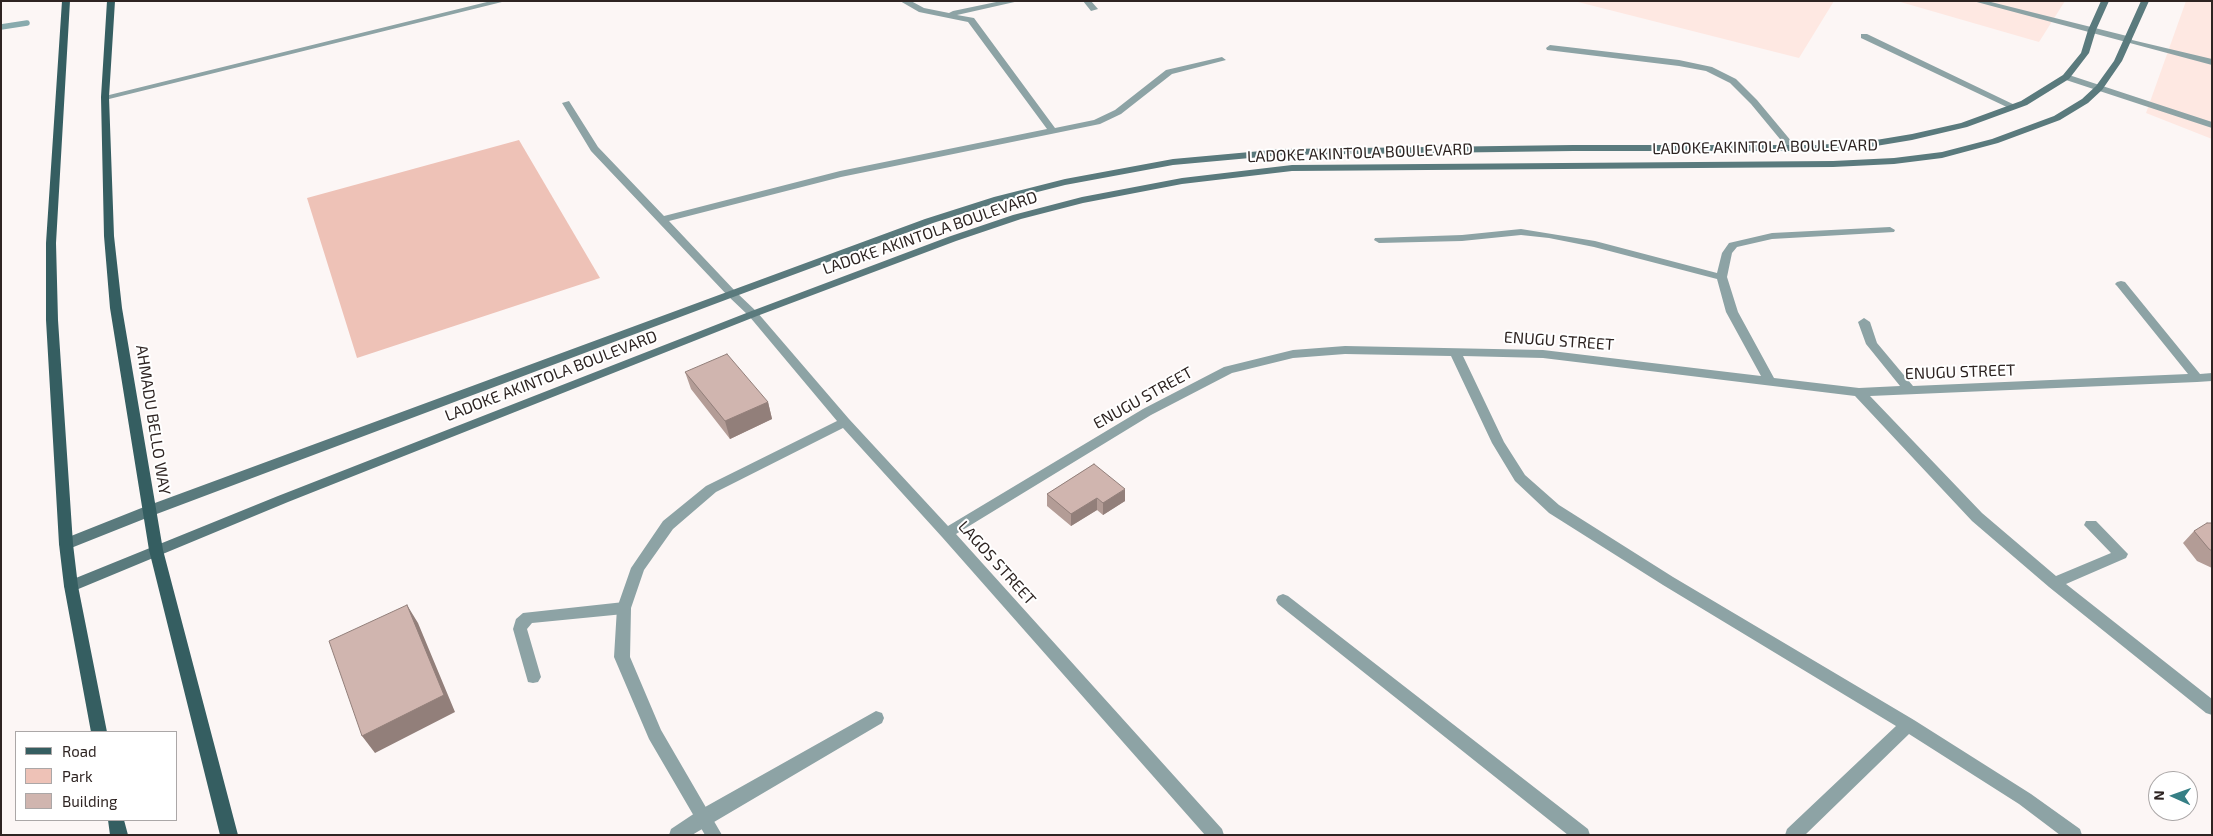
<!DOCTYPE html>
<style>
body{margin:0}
#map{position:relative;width:2213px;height:836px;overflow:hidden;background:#fcf6f5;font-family:"Exo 2",sans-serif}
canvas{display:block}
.frame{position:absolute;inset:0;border:2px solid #2e2422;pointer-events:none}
.legend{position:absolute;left:15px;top:731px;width:162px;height:90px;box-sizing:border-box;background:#fff;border:1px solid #aba7a7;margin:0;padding:6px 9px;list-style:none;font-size:15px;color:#2e2422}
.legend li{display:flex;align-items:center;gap:10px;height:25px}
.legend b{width:25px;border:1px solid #aba7a7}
.north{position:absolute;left:2148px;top:771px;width:50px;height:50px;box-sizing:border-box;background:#fff;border:1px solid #aba7a7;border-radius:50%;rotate:272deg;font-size:14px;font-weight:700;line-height:20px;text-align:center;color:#2e2422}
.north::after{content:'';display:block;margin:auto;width:18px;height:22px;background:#367f85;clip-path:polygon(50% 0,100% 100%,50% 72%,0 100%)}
</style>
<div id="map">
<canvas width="2213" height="836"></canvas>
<div class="frame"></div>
<ul class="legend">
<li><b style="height:6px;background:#355e61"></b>Road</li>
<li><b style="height:14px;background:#eec2b7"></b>Park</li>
<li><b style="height:14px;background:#d0b5af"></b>Building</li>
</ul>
<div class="north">N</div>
</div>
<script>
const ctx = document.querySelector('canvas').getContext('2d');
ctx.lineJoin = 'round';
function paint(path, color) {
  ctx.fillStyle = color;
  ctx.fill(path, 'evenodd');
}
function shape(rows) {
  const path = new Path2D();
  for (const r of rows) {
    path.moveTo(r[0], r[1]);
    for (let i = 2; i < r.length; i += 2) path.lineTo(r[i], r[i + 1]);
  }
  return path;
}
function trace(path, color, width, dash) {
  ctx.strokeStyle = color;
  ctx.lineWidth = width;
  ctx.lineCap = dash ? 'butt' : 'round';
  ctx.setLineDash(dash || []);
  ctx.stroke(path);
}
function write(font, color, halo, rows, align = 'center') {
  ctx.font = font + ' "Exo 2",sans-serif';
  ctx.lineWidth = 4;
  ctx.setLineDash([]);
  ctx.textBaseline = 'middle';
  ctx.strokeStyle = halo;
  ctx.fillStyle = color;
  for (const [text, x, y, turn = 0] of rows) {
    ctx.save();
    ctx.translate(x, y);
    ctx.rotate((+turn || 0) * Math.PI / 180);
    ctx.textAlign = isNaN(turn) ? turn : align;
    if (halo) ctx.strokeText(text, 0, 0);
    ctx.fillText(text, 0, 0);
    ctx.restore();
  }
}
const built = shape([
 [1574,1,1834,1,1799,58],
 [1897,1,2065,1,2039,42],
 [2186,1,2212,1,2212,139,2146,113]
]);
const green = shape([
 [519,140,600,278,357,358,307,198]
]);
const stream = shape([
 [1,27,27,23]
]);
const lane = shape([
 [900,1,911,1,924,8,949,13,953,11,1001,1,1019,1,957,15,974,18,1055,128,1094,120,1115,110,1166,70,1222,57,1226,60,1172,74,1121,114,1100,124,841,177,669,221,736,292,738,294,736,296,732,297,728,296,591,151,562,103,569,101,598,147,664,216,840,171,1047,129,968,22,919,12,900,1],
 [1083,1,1091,1,1098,9,1091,11,1083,1],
 [1973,1,1987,1,2131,37,2132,40,2212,59,2212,65,1973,1],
 [1861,34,1867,34,2019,107,2011,109,1861,38,1861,34],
 [624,602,629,604,631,608,629,612,624,614,532,623,527,629,541,677,538,682,533,683,528,682,513,629,516,619,523,613,624,602],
 [876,711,882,713,884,718,882,723,692,835,669,835,671,829,698,811,876,711]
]);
const street = shape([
 [491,1,506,1,105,100,101,97,491,1],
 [1550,45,1679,60,1712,67,1736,79,1757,100,1797,148,1792,151,1789,150,1751,104,1730,83,1706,71,1679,66,1547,50,1546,48,1550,45],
 [2063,75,2069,75,2212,122,2212,128,2063,79,2063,75],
 [1890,227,1895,230,1894,232,1772,239,1737,247,1732,253,1727,277,1738,312,1774,378,1859,388,1900,386,1866,344,1858,322,1864,318,1870,322,1877,343,1913,386,2188,374,2117,286,2115,284,2117,282,2121,281,2125,282,2200,374,2212,373,2212,381,2197,382,1870,396,1982,513,2056,576,2111,553,2084,525,2086,521,2096,521,2128,554,2126,558,2066,584,2212,699,2212,715,2206,713,2049,587,1972,521,1855,396,1543,358,1463,356,1504,442,1525,475,1559,505,1673,577,1914,720,2031,794,2080,829,2082,835,2060,835,2019,804,1909,734,1805,835,1785,835,1787,829,1896,726,1663,585,1549,513,1515,481,1492,443,1451,356,1345,354,1293,358,1232,373,1151,415,956,534,1222,829,1224,835,1205,835,942,537,843,428,716,492,673,529,644,570,631,608,630,657,661,730,722,835,705,835,649,739,614,657,617,608,631,568,663,521,706,486,837,421,749,316,728,296,726,294,728,292,736,292,757,312,849,419,948,526,1143,409,1224,367,1293,350,1345,346,1543,350,1761,376,1726,312,1717,279,1594,247,1549,238,1521,235,1462,241,1379,243,1374,240,1375,238,1462,235,1521,229,1595,241,1717,273,1722,253,1729,243,1772,233,1890,227],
 [1283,594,1288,596,1588,829,1590,835,1568,835,1278,604,1276,600,1278,596,1283,594]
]);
const secondary = shape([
 [2101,1,2109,1,2096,30,2089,53,2069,79,2027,105,1967,127,1912,140,1870,147,1817,151,1573,151,1283,155,1173,165,1065,185,1002,201,933,223,736,296,154,515,71,548,66,549,61,548,59,544,61,540,144,507,925,219,994,197,1065,179,1173,159,1283,149,1573,145,1817,145,1870,141,1912,134,1961,123,2021,101,2063,75,2081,53,2088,30,2101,1],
 [2141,1,2149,1,2122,61,2102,90,2088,103,2060,120,1998,143,1942,158,1894,164,1833,167,1292,171,1182,184,1083,203,1021,219,956,241,757,316,288,502,76,590,71,592,66,590,64,586,66,582,278,496,749,312,948,237,1013,215,1082,197,1182,178,1292,165,1833,161,1894,158,1942,152,1992,139,2054,116,2082,99,2096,86,2114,61,2141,1]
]);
const primary = shape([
 [62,1,70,1,56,243,58,320,73,544,78,586,107,732,91,732,64,586,59,544,46,320,46,243,62,1],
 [107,1,115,1,109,97,114,236,122,308,163,550,238,835,220,835,149,550,110,308,104,236,101,97,107,1],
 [108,820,124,820,128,835,110,835,108,820]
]);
const wall = shape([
 [685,372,768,402,772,419,730,439,691,389],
 [1094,464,1125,501,1103,515,1097,510,1071,526,1047,506,1047,494],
 [2212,523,2212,568,2197,561,2183,543,2194,531]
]);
const shadedWall = shape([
 [768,402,772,419,730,439,725,421],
 [1125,489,1125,501,1103,515,1103,503],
 [1097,498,1097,510,1071,526,1071,514],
 [407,605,418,623,455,712,375,753,362,736]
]);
const building = shape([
 [727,354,768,402,725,421,685,372,727,354],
 [1094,464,1125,489,1103,503,1097,498,1071,514,1047,494,1094,464],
 [2207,523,2212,523,2212,551,2209,549,2194,531,2207,523],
 [407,605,444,695,362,736,329,641,407,605]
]);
const streetNames = [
 ["LADOKE AKINTOLA BOULEVARD",1765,147,-1],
 ["LADOKE AKINTOLA BOULEVARD",1360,153,-2],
 ["LADOKE AKINTOLA BOULEVARD",930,233,-19],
 ["ENUGU STREET",1559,341,4],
 ["ENUGU STREET",1960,372,-2],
 ["LADOKE AKINTOLA BOULEVARD",551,376,-21],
 ["ENUGU STREET",1143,398,-29],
 ["AHMADU BELLO WAY",153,420,81],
 ["LAGOS STREET",997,563,48]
];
paint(built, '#fee8e2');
paint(green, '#eec2b7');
trace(stream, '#88aaad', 5.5);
paint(lane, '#8da3a5');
paint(street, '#8da3a5');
paint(secondary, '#5a7a7d');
paint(primary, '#355e61');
paint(wall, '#b39c96');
paint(shadedWall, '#927f7a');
paint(building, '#d0b5af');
trace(building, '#927f7a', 1);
write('16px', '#2e2422', '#fff', streetNames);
</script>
